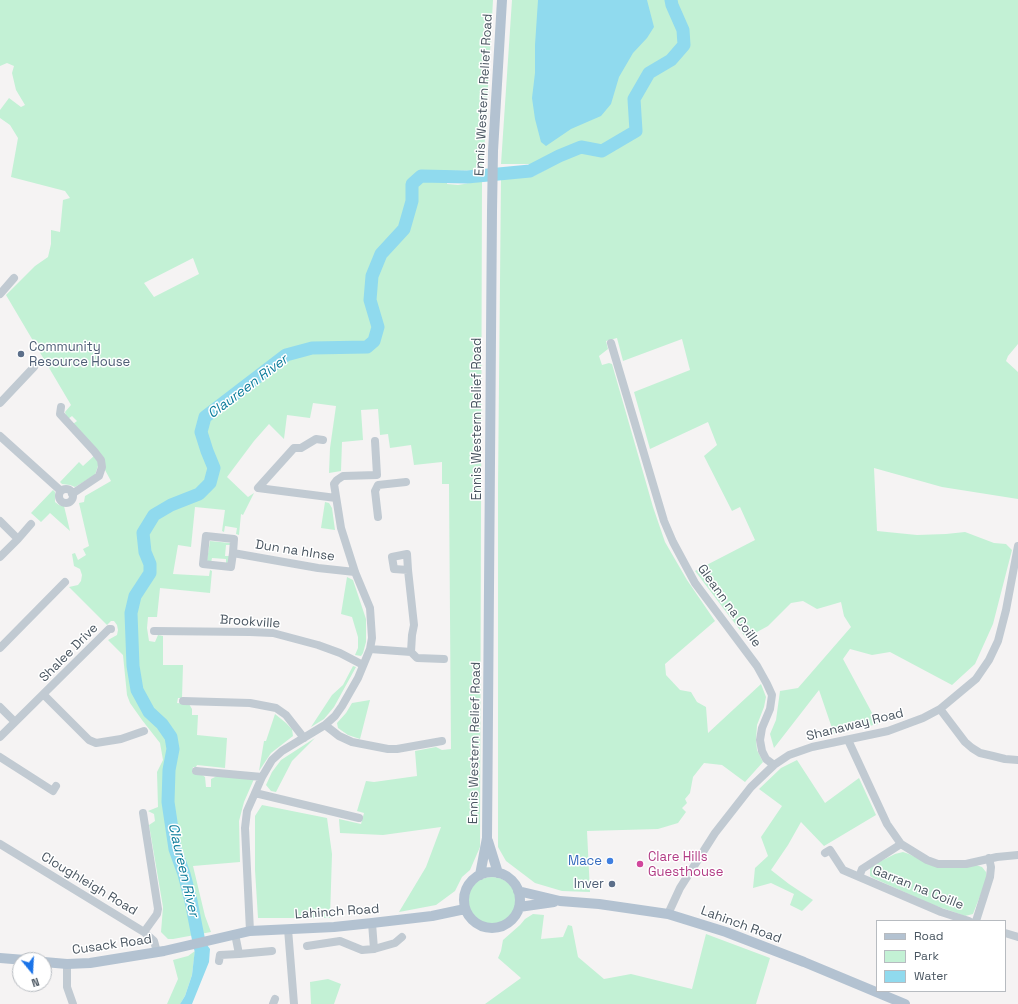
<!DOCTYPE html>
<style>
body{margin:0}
#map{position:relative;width:1018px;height:1004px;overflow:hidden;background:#f5f3f3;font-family:"Space Grotesk",sans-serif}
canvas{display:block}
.legend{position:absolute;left:876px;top:920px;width:130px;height:72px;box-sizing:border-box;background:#fff;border:1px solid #b7bbc0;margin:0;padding:5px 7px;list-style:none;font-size:12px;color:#4a5661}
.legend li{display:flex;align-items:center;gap:8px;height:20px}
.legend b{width:20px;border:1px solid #b7bbc0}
.north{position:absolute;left:12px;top:952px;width:40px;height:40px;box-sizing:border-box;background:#fff;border:1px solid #b7bbc0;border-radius:50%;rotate:162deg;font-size:11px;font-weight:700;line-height:16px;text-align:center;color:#4a5661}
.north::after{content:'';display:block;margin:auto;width:14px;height:18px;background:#1a73e8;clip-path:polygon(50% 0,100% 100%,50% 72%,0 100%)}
</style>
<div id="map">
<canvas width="1018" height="1004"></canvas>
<ul class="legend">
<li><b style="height:5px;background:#b3c2d1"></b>Road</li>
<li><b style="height:11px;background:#c3f1d5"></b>Park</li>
<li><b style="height:11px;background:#90daee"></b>Water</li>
</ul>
<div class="north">N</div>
</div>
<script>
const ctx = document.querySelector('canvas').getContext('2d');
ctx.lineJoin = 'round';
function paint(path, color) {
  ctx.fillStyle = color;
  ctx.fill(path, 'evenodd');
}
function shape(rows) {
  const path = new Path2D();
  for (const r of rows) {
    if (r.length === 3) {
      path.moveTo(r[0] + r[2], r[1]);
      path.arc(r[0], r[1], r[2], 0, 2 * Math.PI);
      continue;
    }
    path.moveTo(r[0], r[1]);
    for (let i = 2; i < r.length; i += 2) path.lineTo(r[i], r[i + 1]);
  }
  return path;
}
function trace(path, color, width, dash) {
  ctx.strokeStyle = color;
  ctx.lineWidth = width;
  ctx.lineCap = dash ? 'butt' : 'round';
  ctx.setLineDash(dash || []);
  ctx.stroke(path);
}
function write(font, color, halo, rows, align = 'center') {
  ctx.font = font + ' "Space Grotesk",sans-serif';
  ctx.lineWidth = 3;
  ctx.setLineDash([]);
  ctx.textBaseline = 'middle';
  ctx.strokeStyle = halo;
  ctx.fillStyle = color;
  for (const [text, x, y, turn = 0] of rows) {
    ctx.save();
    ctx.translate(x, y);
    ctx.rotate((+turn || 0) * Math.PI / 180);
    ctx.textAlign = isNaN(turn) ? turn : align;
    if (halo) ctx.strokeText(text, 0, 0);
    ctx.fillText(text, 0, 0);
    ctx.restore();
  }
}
const green = shape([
 [0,0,493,0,485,139,482,170,448,171,447,184,458,185,482,181,480,847,470,870,462,877,455,891,436,905,399,912,426,867,441,827,383,835,340,833,339,819,361,824,364,813,357,811,366,781,374,782,417,776,415,751,436,747,442,750,451,749,449,484,442,484,442,462,414,465,411,445,390,448,388,434,380,435,378,409,361,410,363,440,342,442,341,471,329,473,330,448,336,406,313,403,310,418,287,415,284,439,269,424,254,441,227,477,248,497,254,493,243,515,241,514,239,535,236,534,237,528,225,526,224,532,222,531,225,510,195,507,191,547,178,545,173,574,209,576,210,570,212,571,210,593,160,588,157,617,148,617,147,628,149,641,155,642,158,635,163,636,163,665,183,665,182,698,178,698,177,703,189,704,192,709,192,715,198,715,197,735,227,738,225,768,197,765,196,767,193,767,192,773,201,774,205,777,206,787,211,787,211,779,217,776,254,779,244,802,239,821,240,862,193,866,205,916,211,932,173,939,168,939,161,932,163,907,149,825,155,821,154,814,148,811,158,807,157,772,163,760,160,743,142,720,130,703,127,695,123,655,108,640,117,635,118,630,117,625,114,621,111,621,107,625,69,587,78,585,81,581,82,575,80,569,74,566,72,554,75,553,78,560,86,555,83,549,89,546,79,503,84,502,85,496,111,481,105,470,73,424,77,421,72,416,68,419,66,416,65,412,71,405,6,295,35,266,48,257,51,244,51,230,60,232,63,200,70,198,65,191,11,177,18,138,10,125,0,118,0,110,9,98,21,107,25,105,16,90,12,73,14,66,7,63,0,66],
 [193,258,199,274,154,297,144,283],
 [512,0,1018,0,1018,344,1008,356,1006,361,1018,372,1018,499,942,487,874,468,877,531,917,535,946,534,965,532,994,543,1006,544,1012,550,993,624,975,664,952,685,890,652,872,655,850,649,843,659,878,724,834,734,819,690,774,748,770,734,776,720,780,691,798,688,851,627,844,616,841,602,817,609,803,601,791,603,768,626,746,638,695,571,755,540,740,507,732,511,704,456,717,445,708,422,650,449,634,392,690,370,682,339,623,361,617,338,606,341,608,349,599,356,602,365,609,363,612,364,653,507,665,542,687,580,715,621,665,664,666,675,680,690,691,692,697,702,706,707,708,733,761,684,766,697,764,707,757,725,756,740,757,750,763,762,745,782,722,765,704,763,693,777,690,793,685,799,687,803,682,808,686,812,678,823,658,829,587,831,590,892,562,891,535,883,506,861,498,847,498,485,501,179,534,176,545,170,547,160,535,164,501,164],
 [95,455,98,461,98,466,95,475,75,487,70,485,62,484,60,482,79,462,83,466],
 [53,490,55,492,55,502,59,505,64,506,70,531,50,513,41,522,31,513],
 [325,502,329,503,332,508,335,530,321,528],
 [210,541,230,543,231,545,226,545,225,556,230,556,230,561,226,564,226,559,212,558,211,563,209,563,207,560],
 [347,577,353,580,366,619,366,642,363,653,361,656,355,655,358,648,358,637,352,617,341,614],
 [353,666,356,667,334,707,324,719,311,727,332,695,343,685],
 [370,700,360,739,348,735,338,728,337,723,346,713,352,703],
 [275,714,286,723,292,729,293,736,271,753,259,771,264,741,266,741],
 [315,738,292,761,276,792,271,791,266,785,272,772,281,760],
 [797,760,825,803,859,778,876,815,824,846,801,822,788,845,771,870,789,884,813,900,802,911,790,905,794,894,771,883,753,888,755,868,768,856,761,837,782,806,759,789,781,768],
 [262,805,327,818,332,854,330,918,258,918,255,870,255,816],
 [903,852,909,854,932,865,976,865,982,867,986,872,987,878,973,914,965,916,931,904,873,878,870,876,870,869,871,866,895,854],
 [492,901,24],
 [533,914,544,915,541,939,563,937,568,925,572,926,578,957,604,979,631,974,692,989,706,934,770,958,756,1004,485,1004,521,978,498,958,501,951,503,940,520,925,525,919],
 [195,951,192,975,185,996,180,1004,167,1004,178,979,173,960,188,956],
 [328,979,341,984,334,1004,311,1004,310,982]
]);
const water = shape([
 [538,0,647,0,654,27,647,38,633,53,619,77,611,104,601,116,571,129,546,146,541,142,535,119,532,98,535,73,535,45],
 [197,931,210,949,209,962,192,1004,180,1004,185,996,192,975]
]);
const river = shape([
 [200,947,191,901,184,874,175,849,168,802,169,770,173,749,171,737,162,724,149,712,137,690,133,666,131,613,135,596,150,573,150,564,145,552,143,533,154,515,171,505,199,494,210,483,214,468,207,451,201,432,205,417,286,355,312,348,367,347,374,341,378,327,370,300,372,276,381,254,404,229,412,201,412,184,421,176,467,177,530,171,559,156,581,147,602,151,636,131,634,99,649,73,671,60,684,45,683,30,672,5,671,0]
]);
const minor = shape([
 [0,294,14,278],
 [611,343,664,521,673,542,695,583,757,666,767,684,772,695,770,709,762,728,760,740,762,751,766,759,774,765],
 [0,403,34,367],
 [61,407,60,414,94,451,101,460,102,467,99,476,72,494],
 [0,436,61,491],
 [323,440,316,439,301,448,294,448,258,488,336,498],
 [66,496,7],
 [378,517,375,491,378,485,406,482],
 [0,521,18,539,0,557],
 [18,539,31,524],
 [233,553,231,567,203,564,206,536,234,539,233,553,318,568,355,572],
 [154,631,250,632,273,633,318,645,340,653,363,665],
 [0,648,65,582],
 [370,649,411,652,412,635,414,625,408,570,394,569,392,557,407,554,408,570],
 [411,652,417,658,444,659],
 [44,695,89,740,96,743,121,739,144,731],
 [183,701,250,703,276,708,286,715,304,738],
 [0,707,15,722],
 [940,709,965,742,972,748,980,753,993,756,1005,759,1018,760],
 [325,725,339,736,352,742,388,749,397,749,442,741],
 [0,737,109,629,111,629],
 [848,740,887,824,901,844,927,860,938,864,966,864,997,857,1018,855],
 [0,757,53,791,56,786],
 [196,771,262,777],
 [255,793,359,818],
 [143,813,158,909,157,914,144,932],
 [0,844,144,932,154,941,157,952],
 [825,853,830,850,843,870,941,912,969,921],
 [859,877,862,869,901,844],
 [668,914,680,888,715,833,751,787,774,765,789,755,812,747,888,731,923,718,940,709,976,679,989,660,998,641,1006,610,1018,546],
 [976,921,990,877,991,867,989,858],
 [372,923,374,949],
 [288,929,294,1004],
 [250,931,245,828,247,811,255,793,262,777,272,760,282,751,325,725,335,716,342,706,358,678,370,649,372,638,370,608,355,572,341,528,334,484,337,480,343,476,377,475,375,441],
 [1005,933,1018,937],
 [235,934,239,954,272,951],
 [307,946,340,941,362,950,374,949,395,943,402,937],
 [219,961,220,955,239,954],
 [67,964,67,987,73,1004],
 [273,1004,275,999]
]);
const major = shape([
 [488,841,498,873],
 [492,900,28],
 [480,875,487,838,492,211,493,151,502,0],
 [518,891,560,901,599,904,668,914,726,932,804,962,905,1004],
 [519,907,554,902],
 [0,958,25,960],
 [44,962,67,964,90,963,164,951,250,931,334,927,372,923,432,916,465,909]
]);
const markers = [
 [21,354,4,"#5c6f8a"],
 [610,861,4,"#3f7fe0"],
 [640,864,4,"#d1479c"],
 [612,884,4,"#5c6f8a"]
];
const streetNames = [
 ["Ennis Western Relief Road",484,95,-87],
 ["Ennis Western Relief Road",477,419,-90],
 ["Dun na hInse",295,551,9],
 ["Gleann na Coille",729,606,54],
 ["Brookville",250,622,4],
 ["Shalee Drive",69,653,-45],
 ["Shanaway Road",855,725,-14],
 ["Ennis Western Relief Road",475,743,-89],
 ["Cloughleigh Road",89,884,31],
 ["Garran na Coille",918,888,22],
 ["Lahinch Road",337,912,-4],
 ["Lahinch Road",741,925,20],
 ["Cusack Road",112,945,-8]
];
const serviceNames = [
 ["Community",29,347],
 ["Resource House",29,362],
 ["Inver",604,884,"right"]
];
const hotelNames = [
 ["Clare Hills",648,857],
 ["Guesthouse",648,872]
];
const shopNames = [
 ["Mace",602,861]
];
const waterNames = [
 ["Claureen River",248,387,-37],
 ["Claureen River",183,870,77]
];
paint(green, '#c3f1d5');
paint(water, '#90daee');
trace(river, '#90daee', 13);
trace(minor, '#c1cad2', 8);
trace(major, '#b3c2d1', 10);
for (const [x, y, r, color] of markers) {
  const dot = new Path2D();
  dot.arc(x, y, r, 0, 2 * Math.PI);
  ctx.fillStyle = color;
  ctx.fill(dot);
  trace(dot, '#fff', 1.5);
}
write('13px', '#4a5661', '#fff', streetNames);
write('13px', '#4e5e75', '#fff', serviceNames, 'left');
write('13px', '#b23c85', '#fff', hotelNames, 'left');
write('13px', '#366cbe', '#fff', shopNames, 'right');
write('italic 14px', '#0c7c9b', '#fff', waterNames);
</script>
